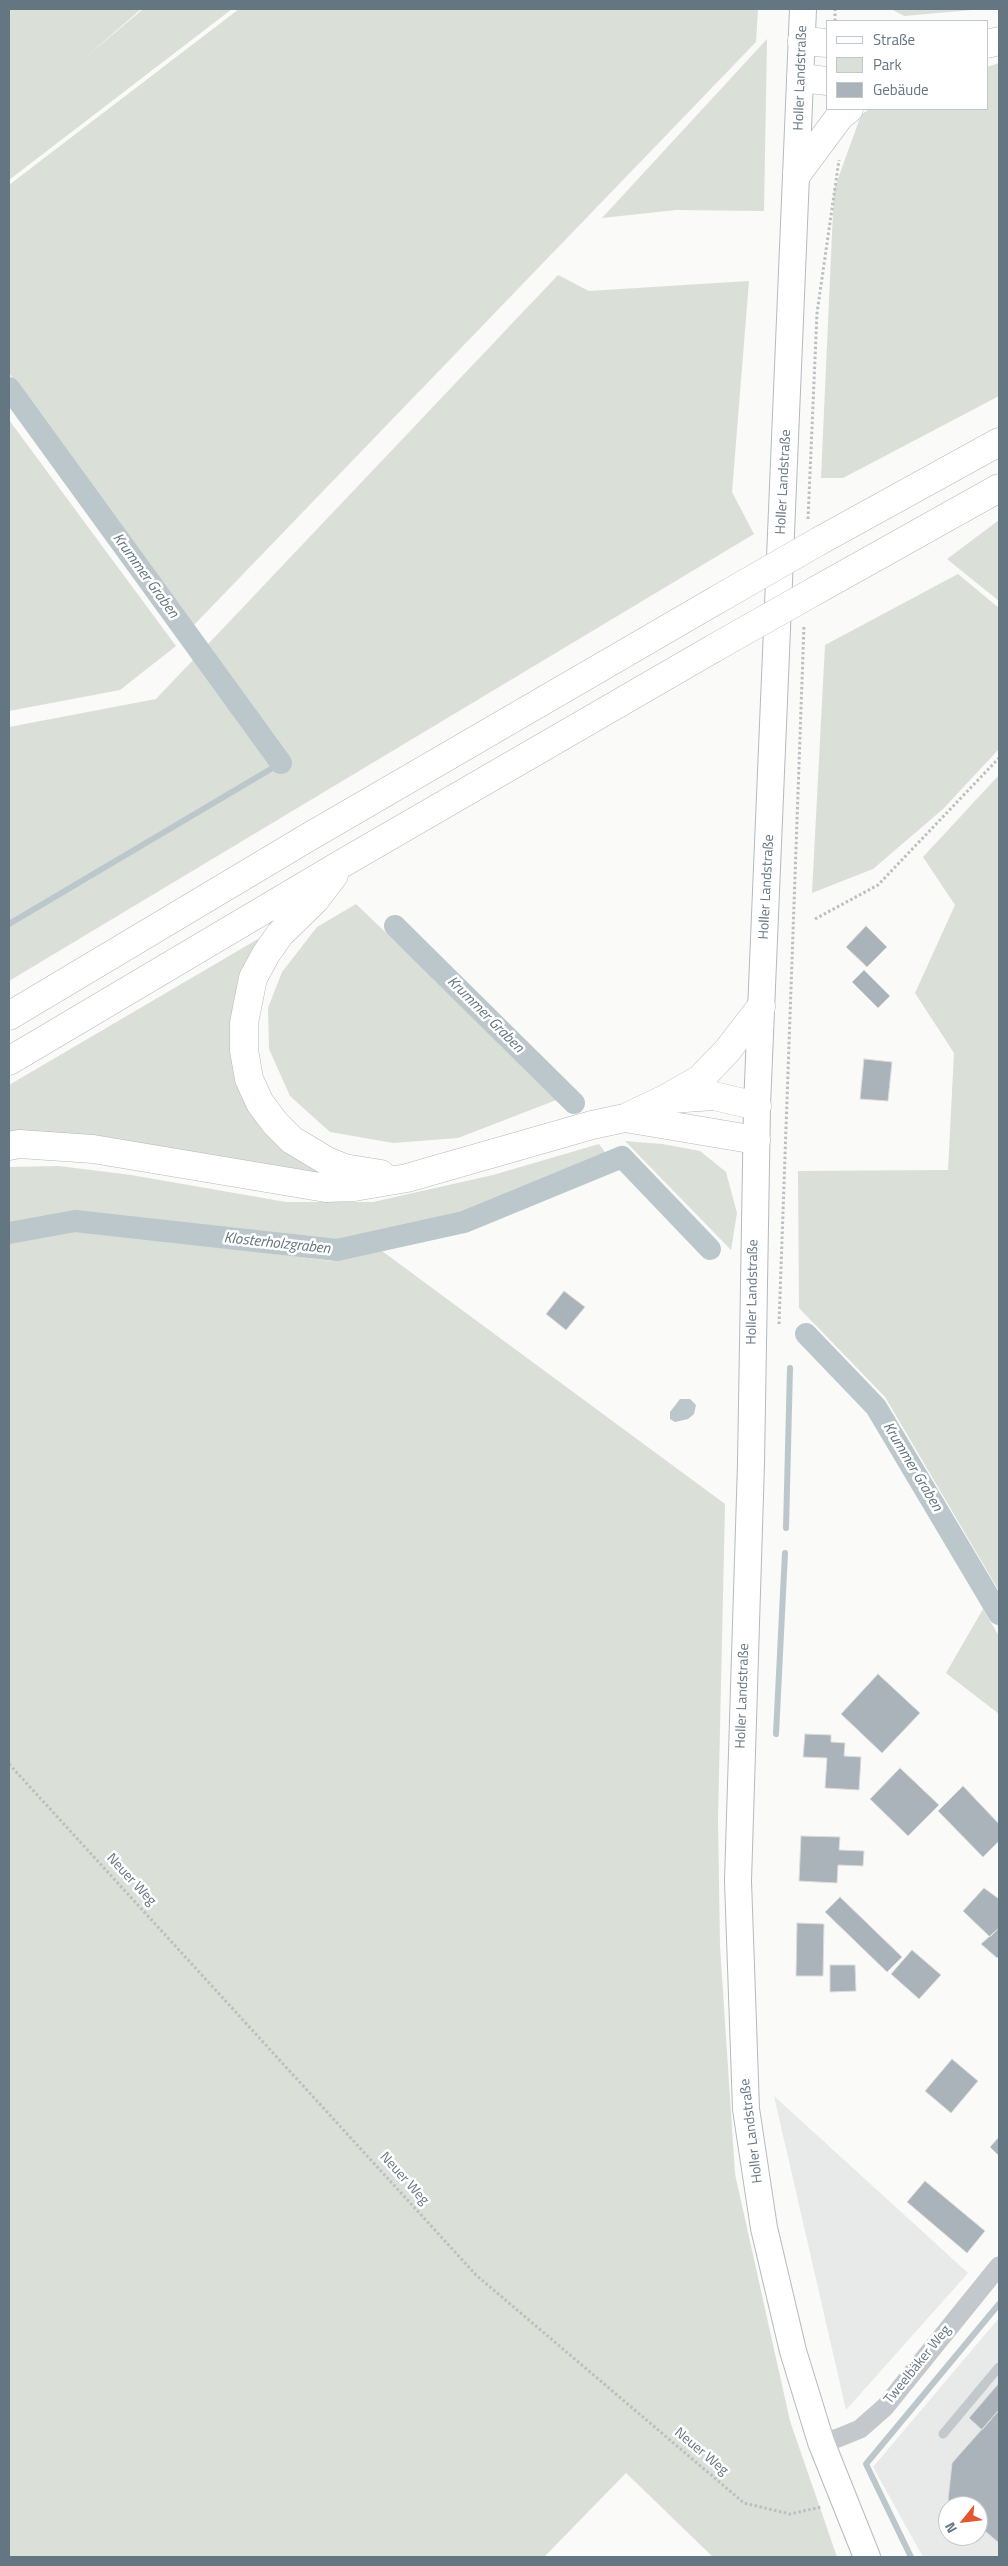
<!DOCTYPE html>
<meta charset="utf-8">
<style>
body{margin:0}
#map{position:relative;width:1008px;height:2566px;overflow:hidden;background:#fafaf8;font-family:"Titillium Web",sans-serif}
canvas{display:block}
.frame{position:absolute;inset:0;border:10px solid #657683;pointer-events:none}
.legend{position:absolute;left:826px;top:20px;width:162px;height:90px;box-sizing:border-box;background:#fff;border:1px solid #c1c8cd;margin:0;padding:6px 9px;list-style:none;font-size:15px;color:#657683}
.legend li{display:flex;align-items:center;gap:10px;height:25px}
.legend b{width:25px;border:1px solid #c1c8cd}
.north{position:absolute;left:938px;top:2496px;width:50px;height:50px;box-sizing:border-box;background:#fff;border:1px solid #c1c8cd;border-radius:50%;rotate:241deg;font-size:14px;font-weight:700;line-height:20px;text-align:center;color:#657683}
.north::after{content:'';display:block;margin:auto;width:18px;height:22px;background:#e4572e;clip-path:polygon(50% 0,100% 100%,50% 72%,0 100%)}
</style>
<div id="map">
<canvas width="1008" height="2566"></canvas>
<div class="frame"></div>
<ul class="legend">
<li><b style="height:6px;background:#fff"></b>Straße</li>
<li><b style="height:14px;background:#dadfd7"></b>Park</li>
<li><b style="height:14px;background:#aab3b9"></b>Gebäude</li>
</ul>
<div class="north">N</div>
</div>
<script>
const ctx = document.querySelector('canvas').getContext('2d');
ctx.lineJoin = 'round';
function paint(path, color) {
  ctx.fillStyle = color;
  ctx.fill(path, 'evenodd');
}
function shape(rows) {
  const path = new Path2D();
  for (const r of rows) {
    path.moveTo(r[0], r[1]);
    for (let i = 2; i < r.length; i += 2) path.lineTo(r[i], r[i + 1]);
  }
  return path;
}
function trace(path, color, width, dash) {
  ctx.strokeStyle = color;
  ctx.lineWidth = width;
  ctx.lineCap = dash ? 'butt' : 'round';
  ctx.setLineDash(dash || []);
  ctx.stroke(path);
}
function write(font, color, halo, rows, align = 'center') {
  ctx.font = font + ' "Titillium Web",sans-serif';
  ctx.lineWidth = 5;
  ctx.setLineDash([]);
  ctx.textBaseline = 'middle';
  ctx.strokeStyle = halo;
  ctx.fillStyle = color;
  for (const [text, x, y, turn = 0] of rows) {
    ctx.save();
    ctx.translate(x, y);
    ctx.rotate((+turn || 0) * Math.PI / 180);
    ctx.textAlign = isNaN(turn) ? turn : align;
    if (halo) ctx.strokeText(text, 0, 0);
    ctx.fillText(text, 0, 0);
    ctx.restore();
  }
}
const built = shape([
 [774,2096,968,2273,846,2410],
 [999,2318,999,2557,923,2557,873,2467],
 [948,2506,978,2506,978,2536,948,2536]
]);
const green = shape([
 [9,9,141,9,85,58,143,9,232,9,9,180],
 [239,9,758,9,756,42,193,626,9,373,9,185],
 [891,9,983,9,904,16],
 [767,39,764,211,676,210,602,218],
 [999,63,999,396,843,478,821,478,834,190,861,115,869,109,987,109,987,67],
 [558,275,589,291,749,281,732,492,754,534,9,981,9,727,156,699],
 [9,420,176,646,120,690,9,711],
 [999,520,999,601,947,559],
 [958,574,999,608,999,749,943,809,873,869,812,893,825,645],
 [999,775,999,1591,885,1397,799,1308,798,1171,948,1170,954,1053,915,993,955,905,923,857],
 [356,904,559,1099,458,1138,393,1143,330,1132,290,1096,269,1049,268,1008,282,972,317,927],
 [258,939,263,944,245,975,233,1007,231,1050,327,1172,268,1170,9,1136,9,1085],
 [625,1141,662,1144,700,1151,726,1172,737,1213,731,1250],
 [599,1144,610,1159,463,1215,334,1242,70,1213,9,1225,9,1167,59,1166,131,1175,286,1202,373,1202,493,1175],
 [76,1229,332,1261,382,1251,725,1504,718,1819,720,1946,735,2174,790,2421,837,2557,713,2557,626,2473,544,2557,9,2557,9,1243],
 [983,1609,999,1636,999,1714,946,1673]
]);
const water = shape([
 [680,1399,690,1399,696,1405,694,1414,688,1419,675,1422,670,1419,670,1412]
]);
const stream = shape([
 [9,924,281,763],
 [786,1528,790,1368],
 [776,1734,785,1553],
 [911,2557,866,2464,999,2304]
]);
const canal = shape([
 [9,388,281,763],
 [395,926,574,1103],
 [9,1233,75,1221,337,1250,464,1222,622,1157,710,1249],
 [806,1334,876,1407,999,1614]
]);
const building = shape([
 [866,926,887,947,867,967,846,947,866,926],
 [864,970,890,996,878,1008,852,982,864,970],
 [864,1059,892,1062,888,1101,860,1099,864,1059],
 [564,1291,585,1307,566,1330,546,1314,564,1291],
 [878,1674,920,1713,882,1753,841,1714,878,1674],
 [805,1734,831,1735,831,1742,845,1743,844,1756,861,1757,859,1790,825,1788,827,1758,803,1757,805,1734],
 [900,1768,939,1805,908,1836,870,1799,900,1768],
 [963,1786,999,1824,999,1841,983,1857,938,1811,963,1786],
 [801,1836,840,1837,839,1850,864,1851,863,1866,838,1865,837,1883,799,1881,801,1836],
 [984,1888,999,1899,999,1928,990,1937,963,1911,984,1888],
 [840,1897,902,1957,887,1972,825,1912,840,1897],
 [797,1923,824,1924,823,1976,796,1976,797,1923],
 [999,1928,999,1956,997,1958,981,1944,999,1928],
 [912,1950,941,1975,919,1999,891,1974,912,1950],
 [830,1965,855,1965,856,1991,830,1992,830,1965],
 [952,2059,978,2081,951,2113,925,2091,952,2059],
 [999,2137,999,2156,990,2147,999,2137],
 [925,2181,985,2231,967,2253,907,2202,925,2181],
 [999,2383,999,2410,982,2430,969,2418,999,2383],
 [999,2410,999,2543,978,2525,978,2506,955,2506,948,2500,952,2463,999,2410]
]);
const path = shape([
 [835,21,835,9],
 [808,519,817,313,839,160],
 [815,919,878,885,999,758],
 [779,1324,804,625],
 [9,1764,476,2275,744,2503,790,2514,821,2507]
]);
const service = shape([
 [943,2434,999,2367]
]);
const minor = shape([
 [821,2442,838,2438,860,2429,885,2407,999,2266]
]);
const secondary = shape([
 [803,9,757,1106,751,1463,738,1881,746,2109,764,2228,793,2351,821,2442,867,2557]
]);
const motorway = shape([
 [802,41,827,43],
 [987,44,999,41],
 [801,78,827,81],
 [797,174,840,116,849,109],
 [821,540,999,442],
 [815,591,999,488],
 [334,875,315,900,280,934,266,954,253,978,244,1023,244,1050,249,1079,260,1103,275,1123,292,1140,327,1161,344,1168,381,1174],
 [9,1016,307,838,720,598],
 [9,1061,343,863,716,647],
 [670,1099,714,1096,757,1106],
 [625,1118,756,1140],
 [9,1146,19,1144,93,1149,326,1188,354,1187,407,1178,592,1125,625,1118,665,1099,700,1079,727,1051,761,1007]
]);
const motorwayBridge = shape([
 [720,598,821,540],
 [716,647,815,591]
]);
const streetNames = [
 ["Holler Landstraße",801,78,-88],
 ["Holler Landstraße",784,482,-87],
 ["Holler Landstraße",767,887,-87],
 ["Holler Landstraße",753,1292,-89],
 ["Holler Landstraße",743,1696,-88],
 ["Neuer Weg",131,1880,47],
 ["Holler Landstraße",752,2131,-97],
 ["Neuer Weg",404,2179,48],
 ["Tweelbäker Weg",918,2365,-51],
 ["Neuer Weg",701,2452,40]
];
const waterNames = [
 ["Krummer Graben",145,576,54],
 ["Krummer Graben",485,1015,45],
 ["Klosterholzgraben",277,1244,6],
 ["Krummer Graben",912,1467,59]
];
paint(built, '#e8e9e9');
paint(green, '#dadfd7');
paint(water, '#bbc7cb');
trace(stream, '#bbc7cb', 6);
trace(canal, '#bbc7cb', 22);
paint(building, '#aab3b9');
trace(building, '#dcdcda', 1);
trace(secondary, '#b3babf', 28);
trace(motorway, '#b4b9bd', 29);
trace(path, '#bbbfc2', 3, [2.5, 2.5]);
trace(service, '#c3c8cc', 9);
trace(minor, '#c3c8cc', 19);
trace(secondary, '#fff', 26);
trace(motorway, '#fff', 28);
trace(motorwayBridge, '#b4b9bd', 29, []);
trace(motorwayBridge, '#fff', 28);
write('14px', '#657683', '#fff', streetNames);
write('italic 15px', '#60757c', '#fff', waterNames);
</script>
